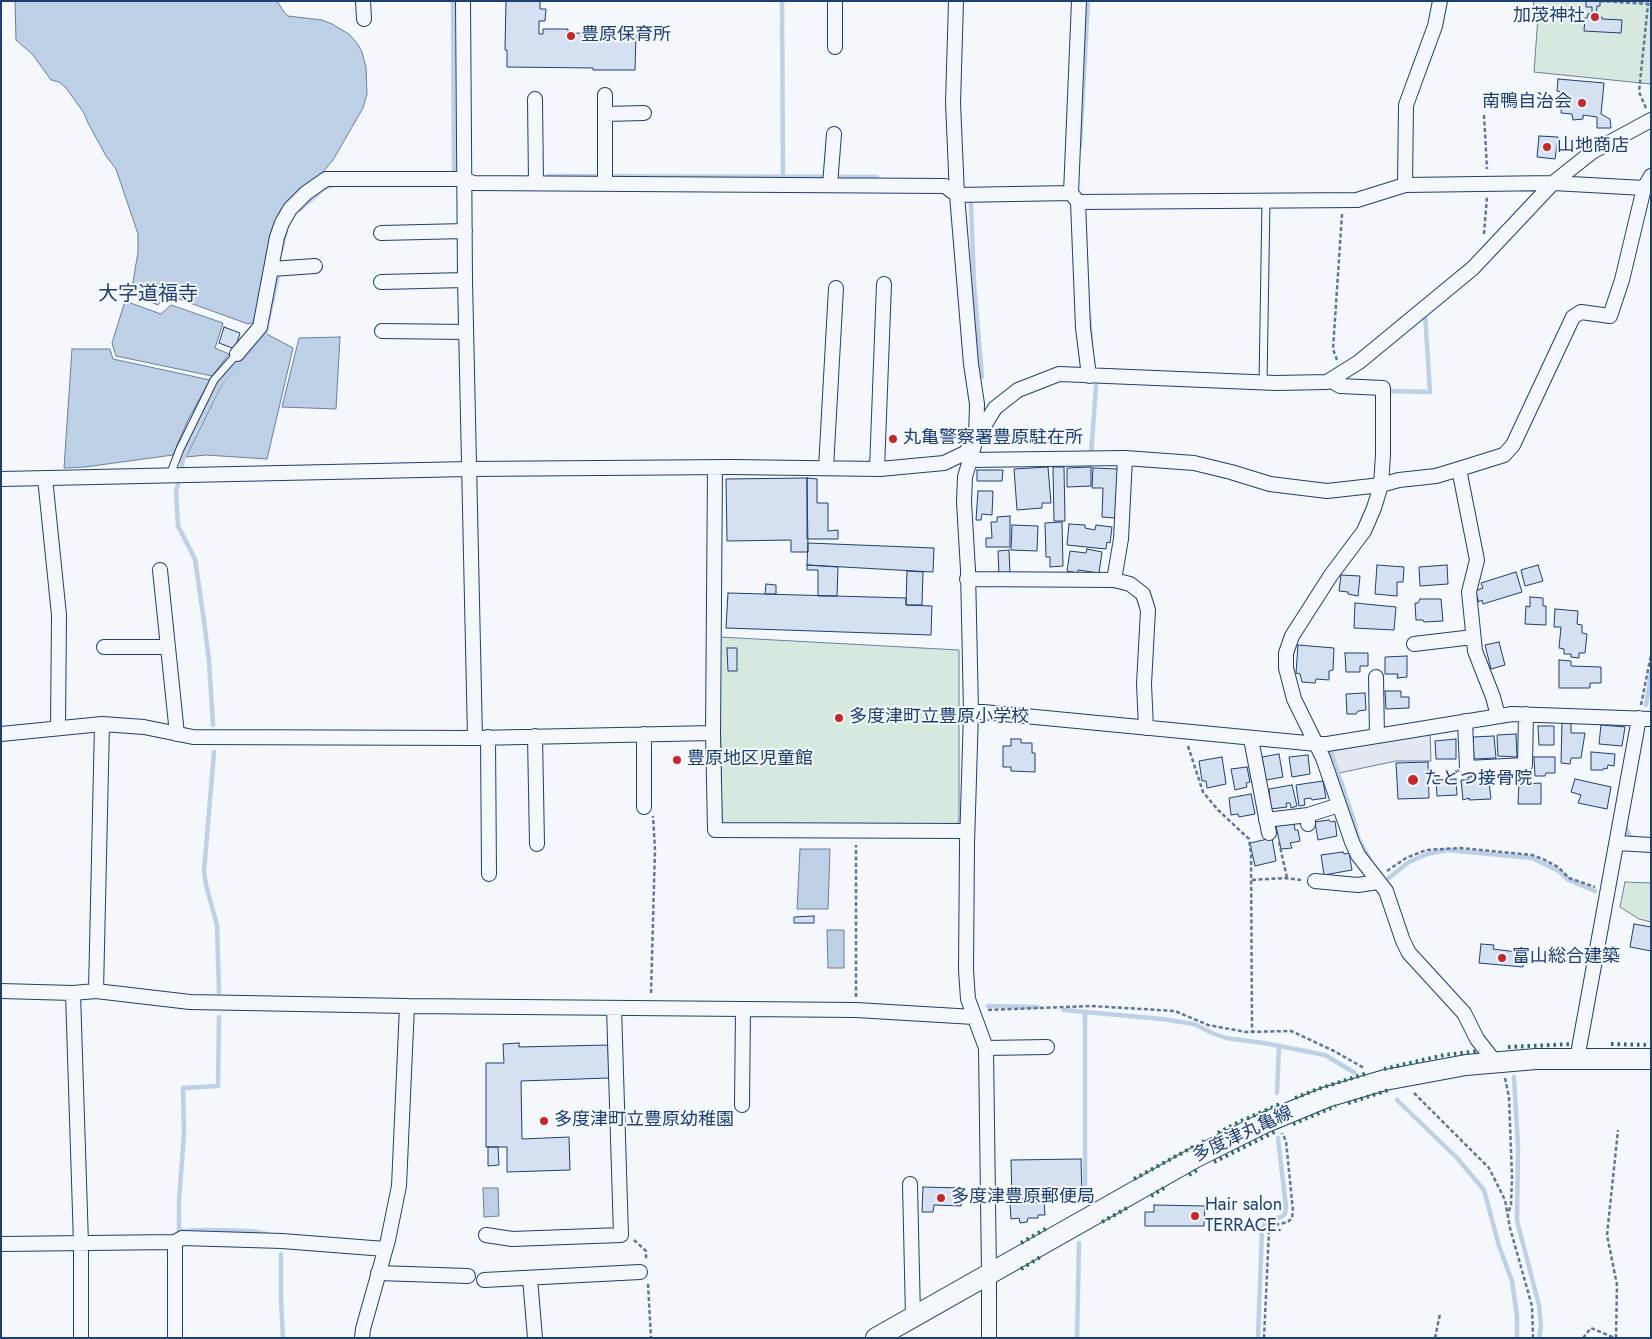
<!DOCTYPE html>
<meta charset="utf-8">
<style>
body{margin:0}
#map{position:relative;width:1652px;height:1339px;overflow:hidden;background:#f4f7fb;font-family:Jost,sans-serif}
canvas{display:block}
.frame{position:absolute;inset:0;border:2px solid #1d3f73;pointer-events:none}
</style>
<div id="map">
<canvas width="1652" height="1339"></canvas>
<div class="frame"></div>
</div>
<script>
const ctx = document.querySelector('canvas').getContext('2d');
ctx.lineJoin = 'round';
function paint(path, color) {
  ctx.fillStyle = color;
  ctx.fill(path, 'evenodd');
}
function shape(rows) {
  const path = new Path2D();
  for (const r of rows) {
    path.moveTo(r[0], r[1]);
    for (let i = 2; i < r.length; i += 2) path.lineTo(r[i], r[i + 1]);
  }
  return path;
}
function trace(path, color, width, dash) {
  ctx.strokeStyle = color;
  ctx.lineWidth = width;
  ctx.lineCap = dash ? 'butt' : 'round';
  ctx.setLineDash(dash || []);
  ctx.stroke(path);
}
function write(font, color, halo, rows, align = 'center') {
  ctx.font = font + ' Jost,"Noto Sans JP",sans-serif';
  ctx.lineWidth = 4;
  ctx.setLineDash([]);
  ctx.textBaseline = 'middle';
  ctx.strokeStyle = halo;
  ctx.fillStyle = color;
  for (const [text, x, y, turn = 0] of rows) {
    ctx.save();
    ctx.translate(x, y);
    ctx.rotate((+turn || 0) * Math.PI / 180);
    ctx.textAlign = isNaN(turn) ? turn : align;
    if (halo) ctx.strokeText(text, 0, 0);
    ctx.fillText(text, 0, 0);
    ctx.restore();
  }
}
const green = shape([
 [1534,1,1651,1,1651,84,1534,72,1538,16,1533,8,1534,1],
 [719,637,959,650,959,821,955,826,726,825,722,822,719,637],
 [1625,882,1651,883,1651,922,1639,919,1620,907,1625,882]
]);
const parking = shape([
 [1430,732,1431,761,1396,761,1339,773,1332,751,1430,732]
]);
const water = shape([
 [15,1,277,1,284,12,288,16,322,20,332,24,349,34,357,43,362,52,366,67,367,94,363,108,333,160,322,173,302,188,281,209,275,222,271,238,255,322,248,324,168,295,158,305,131,294,138,252,138,234,116,169,106,156,88,123,84,113,66,88,59,82,51,80,33,55,16,40,15,1],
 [125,301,161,314,171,305,223,323,215,348,229,354,212,376,116,356,112,343,125,301],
 [267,334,293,348,267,459,206,455,186,457,222,384,267,334],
 [340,337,336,409,282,407,299,338,340,337],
 [72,349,110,349,113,359,210,380,187,422,173,455,85,467,64,468,72,349],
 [800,849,830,849,828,909,797,909,800,849],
 [827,930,844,930,844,968,828,968,827,930],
 [483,1188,498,1188,499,1216,484,1217,483,1188]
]);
const stream = shape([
 [453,1,454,176],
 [782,1,783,177],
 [1080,146,1088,1],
 [548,176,877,177],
 [971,204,974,284,982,377],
 [299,210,323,189,333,185],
 [281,251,286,231],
 [1089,315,1091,342],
 [1387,394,1387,391,1430,392,1425,314],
 [1091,455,1096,386],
 [182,466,183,458,195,431,220,383,265,334,278,275],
 [178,484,176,492,178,526,195,559,204,621,209,661,213,725],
 [1646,705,1651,674],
 [214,752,204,871,206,885,217,925,219,992],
 [1331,752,1354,821,1358,838,1371,862],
 [1625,826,1630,837,1635,838],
 [1385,881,1409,862,1427,854,1447,850,1532,858,1559,871,1569,880,1595,891],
 [988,1006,1038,1007],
 [1064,1010,1162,1019,1194,1024,1212,1033,1226,1038,1264,1043,1325,1055,1355,1073],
 [1085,1012,1085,1196],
 [219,1017,218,1086,183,1088,184,1134,179,1200,179,1231,206,1230,251,1231,267,1234],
 [1514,1077,1518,1147,1517,1221,1539,1305,1541,1327,1539,1338],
 [1277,1093,1279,1046],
 [1397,1100,1457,1158,1484,1190,1499,1246,1512,1281,1517,1316,1517,1338],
 [281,1254,281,1299,283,1338],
 [1077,1338,1079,1243],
 [1258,1338,1262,1229,1267,1220,1281,1217,1285,1214,1286,1207,1278,1138]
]);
const building = shape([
 [506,1,540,1,540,9,546,9,545,21,539,21,539,34,543,34,543,29,568,29,568,33,636,34,635,70,593,70,593,68,507,67,507,50,505,50,506,1],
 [1586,1,1600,1,1600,6,1597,6,1596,17,1602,17,1602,19,1622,20,1621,33,1584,31,1585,18,1587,18,1588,14,1592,14,1592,7,1586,7,1586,1],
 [1558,79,1604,83,1601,114,1610,119,1611,128,1597,128,1597,117,1583,115,1583,119,1573,120,1572,114,1561,113,1562,92,1557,91,1558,79],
 [1539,136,1558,137,1555,159,1537,157,1539,136],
 [224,327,240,333,235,349,219,343,224,327],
 [1048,467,1051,503,1042,503,1042,508,1017,510,1014,469,1048,467],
 [1053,467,1064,467,1065,521,1054,521,1053,467],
 [1091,467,1091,486,1067,487,1067,468,1091,467],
 [1093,468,1118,469,1115,518,1102,517,1103,488,1092,488,1093,468],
 [977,470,1003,470,1002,481,977,481,977,470],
 [807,478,808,552,791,552,791,540,727,541,726,479,807,478],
 [807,478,817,479,817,503,828,503,828,531,838,530,838,539,807,539,807,478],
 [978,491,993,491,992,515,982,514,981,520,976,520,978,491],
 [1010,516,1010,547,986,547,986,538,992,538,991,522,997,522,997,517,1010,516],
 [1062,522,1063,566,1050,567,1050,557,1046,557,1045,523,1062,522],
 [1069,524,1085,525,1085,528,1095,530,1096,525,1112,527,1110,543,1107,542,1106,549,1067,545,1069,524],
 [1012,525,1038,526,1037,551,1011,550,1012,525],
 [808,543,934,548,933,572,807,565,808,543],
 [1087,549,1102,552,1099,573,1078,570,1078,573,1067,571,1070,551,1086,553,1087,549],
 [1009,550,1010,573,999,574,998,551,1009,550],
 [807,565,838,567,837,596,818,596,818,570,807,570,807,565],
 [1377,565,1404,567,1403,582,1397,582,1397,596,1375,594,1377,565],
 [1447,565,1448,584,1420,586,1419,567,1447,565],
 [1538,565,1543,581,1525,586,1521,570,1538,565],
 [907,571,923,572,922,605,906,605,907,571],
 [1516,572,1522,592,1483,604,1482,600,1479,602,1475,591,1483,588,1481,583,1516,572],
 [1341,575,1360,576,1358,596,1348,594,1348,592,1339,591,1341,575],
 [766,584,776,585,776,594,765,594,766,584],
 [728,593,906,598,906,605,932,606,931,635,726,628,728,593],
 [1530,597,1543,598,1543,606,1546,606,1546,625,1525,624,1526,606,1530,607,1530,597],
 [1420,599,1441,599,1443,621,1424,622,1423,620,1416,620,1415,603,1418,603,1420,599],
 [1355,603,1396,607,1394,630,1354,628,1355,603],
 [1555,609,1578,611,1577,624,1582,625,1582,633,1587,634,1585,653,1579,653,1579,658,1571,657,1571,654,1564,654,1564,649,1559,648,1561,627,1554,627,1555,609],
 [1499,642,1505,665,1491,669,1485,645,1499,642],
 [1298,645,1334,648,1333,670,1329,671,1329,680,1316,679,1315,683,1302,682,1300,674,1296,673,1298,645],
 [727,648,737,648,737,671,728,671,727,648],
 [1345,653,1368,653,1368,666,1360,666,1360,672,1346,672,1345,653],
 [1407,656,1407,677,1397,678,1398,674,1385,674,1385,657,1407,656],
 [1559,660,1571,661,1571,666,1601,667,1601,683,1590,683,1590,688,1559,688,1559,660],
 [1385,691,1401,691,1401,697,1409,697,1409,708,1386,709,1385,691],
 [1365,693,1366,710,1358,711,1356,714,1347,714,1346,694,1365,693],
 [1562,722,1571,723,1571,733,1585,733,1581,758,1571,758,1570,764,1561,763,1562,722],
 [1601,725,1625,727,1622,746,1599,744,1601,725],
 [1538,726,1554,726,1554,745,1539,745,1538,726],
 [1516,734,1517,757,1498,756,1497,735,1516,734],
 [1494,736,1496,758,1474,759,1473,737,1494,736],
 [1011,739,1021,739,1021,743,1032,743,1032,753,1035,753,1035,772,1011,771,1011,767,1003,767,1003,746,1011,746,1011,739],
 [1456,739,1456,759,1436,759,1435,741,1456,739],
 [1591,752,1615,754,1614,766,1608,765,1607,769,1604,768,1603,770,1591,770,1591,752],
 [1279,754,1283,777,1266,780,1262,757,1279,754],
 [1308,755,1310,774,1292,777,1289,757,1308,755],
 [1222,757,1226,784,1207,788,1206,781,1202,781,1199,761,1222,757],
 [1534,757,1555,757,1555,773,1546,773,1545,776,1535,776,1534,757],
 [1428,762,1429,798,1398,799,1396,763,1428,762],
 [1247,767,1250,782,1246,783,1247,787,1235,790,1231,769,1247,767],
 [1488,774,1491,799,1469,800,1469,798,1463,800,1461,780,1468,780,1468,777,1471,777,1473,775,1488,774],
 [1456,779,1457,795,1437,796,1436,780,1456,779],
 [1575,779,1611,787,1607,809,1578,803,1581,795,1571,792,1575,779],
 [1323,781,1326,798,1312,800,1311,798,1304,799,1305,805,1299,806,1296,785,1323,781],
 [1519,782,1524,782,1525,784,1541,783,1541,804,1518,804,1519,782],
 [1292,785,1297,806,1291,808,1290,803,1286,803,1287,807,1271,809,1269,789,1292,785],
 [1251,794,1255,814,1239,817,1238,814,1231,815,1229,798,1251,794],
 [1329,820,1331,822,1335,821,1337,836,1318,840,1315,822,1329,820],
 [1294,823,1295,830,1298,830,1300,841,1290,843,1292,848,1281,849,1276,826,1294,823],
 [1272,838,1276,861,1255,866,1250,843,1272,838],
 [1343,852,1344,854,1349,853,1352,870,1324,875,1321,855,1343,852],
 [814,916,814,923,794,923,794,917,814,916],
 [1634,924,1651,927,1651,951,1630,947,1634,924],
 [1481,944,1494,945,1493,949,1525,953,1523,967,1479,963,1481,944],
 [519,1043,519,1047,608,1045,609,1078,521,1081,522,1139,569,1137,570,1170,507,1172,507,1147,486,1147,486,1063,504,1063,503,1044,519,1043],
 [488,1147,498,1147,499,1165,488,1166,488,1147],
 [1081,1159,1082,1198,1012,1199,1011,1160,1081,1159],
 [923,1187,962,1188,961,1206,934,1205,933,1212,922,1212,923,1187],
 [1044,1202,1045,1215,1038,1215,1038,1218,1028,1218,1027,1222,1020,1223,1019,1218,1011,1219,1010,1203,1044,1202],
 [1154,1205,1205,1206,1204,1226,1145,1226,1145,1212,1154,1212,1154,1205]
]);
const path = shape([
 [1600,1,1651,4],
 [1646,108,1639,92,1648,4],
 [1484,115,1487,169],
 [1484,234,1487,197],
 [1337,360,1333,349,1342,214],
 [1641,705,1651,655],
 [1188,746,1203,792,1218,810,1249,839,1251,854,1252,1032],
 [1279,842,1287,878],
 [1387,871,1406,858,1426,850,1460,848,1532,855,1543,859,1558,867,1569,878,1595,887],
 [1252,880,1284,878,1301,880],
 [651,993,655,849,653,816],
 [856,997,856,845],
 [988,1010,1092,1006,1175,1011,1208,1025,1246,1032,1291,1031,1334,1051,1364,1068],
 [1505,1078,1509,1097,1512,1177,1511,1205,1508,1214],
 [1414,1093,1489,1168,1505,1200,1510,1228,1532,1306,1533,1338],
 [634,1240,646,1251,646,1259],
 [648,1284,651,1338],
 [1264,1338,1269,1231,1271,1226,1288,1222,1292,1218,1293,1211,1286,1141,1282,1133],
 [1435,1338,1440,1314],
 [1583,1338,1591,1328,1615,1338],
 [1616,1338,1617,1285,1607,1235,1618,1130]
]);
const lane = shape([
 [1263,383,1266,201],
 [170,475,180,449,214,380,237,354]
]);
const street = shape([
 [363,1,364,19],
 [463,1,465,280,475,738],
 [956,1,953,103,957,195,971,364,977,404,976,439,965,477,964,502,968,570,971,712,967,844,966,970,968,999,986,1048,989,1274,989,1338],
 [1079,1,1071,193,1078,202,1083,328,1089,376],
 [835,47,835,1],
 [535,99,536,183],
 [605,114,644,113],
 [605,184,605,95],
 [830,185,834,134],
 [1405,185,1406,105,1435,26,1440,1],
 [1644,188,1651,176],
 [1078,202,1357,200,1405,185,1553,183,1644,188,1622,280,1610,316,1581,312,1573,317,1513,445,1504,455,1459,469,1436,476,1399,480,1381,485,1374,508,1364,531,1331,575,1292,636,1286,653,1286,668,1294,699,1323,758,1352,842,1358,855,1386,891,1403,941,1409,953,1464,1013,1477,1039,1495,1062],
 [381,233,465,231],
 [271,269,315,266],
 [381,282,465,280],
 [382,331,466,332],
 [237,354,260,327,277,237,282,223,290,209,306,193,326,179,464,179,473,183,945,186,957,195,1071,193],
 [969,460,1125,458,1194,463,1231,472,1270,484,1327,491,1381,485,1383,455,1383,388,1340,386,1330,380],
 [826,468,836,288],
 [877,469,884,284],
 [1459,469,1477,560,1469,592,1475,651,1493,697,1498,716],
 [45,478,59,615,58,728],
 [1,479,469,469,730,467,880,469,944,463,965,453,976,439,995,408,1018,390,1059,374,1276,383,1327,382,1359,362,1473,268,1553,183,1592,152,1651,120],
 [160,570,177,734],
 [967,579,1114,580,1130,584,1143,594,1148,610,1144,684,1146,728],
 [1114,580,1121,539,1125,458],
 [1414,644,1473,637],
 [104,647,168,647],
 [1376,677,1377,736],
 [971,712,983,712,1317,744,1327,744,1377,736,1512,714,1651,719],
 [1465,721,1467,768,1525,765,1526,714],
 [713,733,715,830,967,831],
 [1,734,102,724,144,727,193,737,475,738,713,733,715,467],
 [644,734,644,807],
 [535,736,537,844],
 [488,737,489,874],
 [1251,739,1269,833],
 [1266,820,1308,815],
 [1308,824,1308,815,1339,805],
 [1617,843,1651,845],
 [1315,881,1358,885,1378,882],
 [1,991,73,993,96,991,190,1002,407,1006,856,1010,974,1017],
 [96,991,102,724],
 [73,993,81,1244,81,1338],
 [986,1048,1047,1047],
 [1577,1059,1639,718],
 [742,1105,743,1009],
 [910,1184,913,1317],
 [486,1235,512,1239,621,1235,614,1008],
 [1,1244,175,1242,182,1238,282,1241,385,1249],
 [378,1273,468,1276],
 [530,1278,535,1338],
 [484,1280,640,1272],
 [175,1338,175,1242],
 [362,1338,363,1329,388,1240,399,1186,407,1006]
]);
const secondary = shape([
 [876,1338,1196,1157,1264,1123,1327,1097,1385,1080,1466,1065,1536,1059,1651,1059]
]);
const hedge = shape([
 [1611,1044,1651,1045],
 [1508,1047,1573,1044],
 [1384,1069,1444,1055,1480,1051],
 [1295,1098,1318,1089,1365,1074],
 [1348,1103,1389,1090],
 [1293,1124,1336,1106],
 [1218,1133,1239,1122,1280,1104],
 [1214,1162,1276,1131],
 [1189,1175,1197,1170],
 [1134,1179,1204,1141],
 [1151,1196,1164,1188],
 [1102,1222,1127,1208],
 [1021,1243,1049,1227],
 [1021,1269,1042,1256]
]);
const markers = [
 [1595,17,5,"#c62828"],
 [571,36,5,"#c62828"],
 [1582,103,5,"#c62828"],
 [1547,147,5,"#c62828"],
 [893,439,5,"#c62828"],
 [839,718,5,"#c62828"],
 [677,760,5,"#c62828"],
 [1413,780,6,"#c62828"],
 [1502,958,5,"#c62828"],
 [544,1121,5,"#c62828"],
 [941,1198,5,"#c62828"],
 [1195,1216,5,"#c62828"]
];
const poiNames = [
 ["加茂神社",1585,17,"right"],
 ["豊原保育所",581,36],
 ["南鴨自治会",1572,103,"right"],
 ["山地商店",1557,147],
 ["丸亀警察署豊原駐在所",903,439],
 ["多度津町立豊原小学校",849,718],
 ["豊原地区児童館",687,760],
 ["たどつ接骨院",1424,780],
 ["富山総合建築",1512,958],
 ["多度津町立豊原幼稚園",554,1121],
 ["多度津豊原郵便局",951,1198],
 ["Hair salon",1205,1206],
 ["TERRACE.",1205,1227]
];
const streetNames = [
 ["多度津丸亀線",1243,1135,-25]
];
const quarterNames = [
 ["大字道福寺",148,295]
];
paint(green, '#d7e8df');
trace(green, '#687fa3', 1);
paint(parking, '#e3e8f0');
trace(parking, '#687fa3', 1);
paint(water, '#bed0e5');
trace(water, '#687fa3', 1);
trace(stream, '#bed0e5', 4.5);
paint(building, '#d5e0f0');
trace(building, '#1d3f73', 1);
trace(lane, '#1d3f73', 9);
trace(street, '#1d3f73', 16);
trace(secondary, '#1d3f73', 22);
trace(path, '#5e769c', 2.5, [4, 2.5]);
trace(lane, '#f4f7fb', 7);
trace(street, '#f4f7fb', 14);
trace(secondary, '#f4f7fb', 20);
trace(hedge, '#2c6c60', 4, [2.5, 4]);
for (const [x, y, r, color] of markers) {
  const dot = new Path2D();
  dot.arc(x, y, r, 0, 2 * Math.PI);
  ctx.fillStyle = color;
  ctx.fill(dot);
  trace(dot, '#f4f7fb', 2);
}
write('18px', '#1d3f73', '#f4f7fb', poiNames, 'left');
write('18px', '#1d3f73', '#f4f7fb', streetNames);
write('20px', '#1d3f73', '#f4f7fb', quarterNames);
</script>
